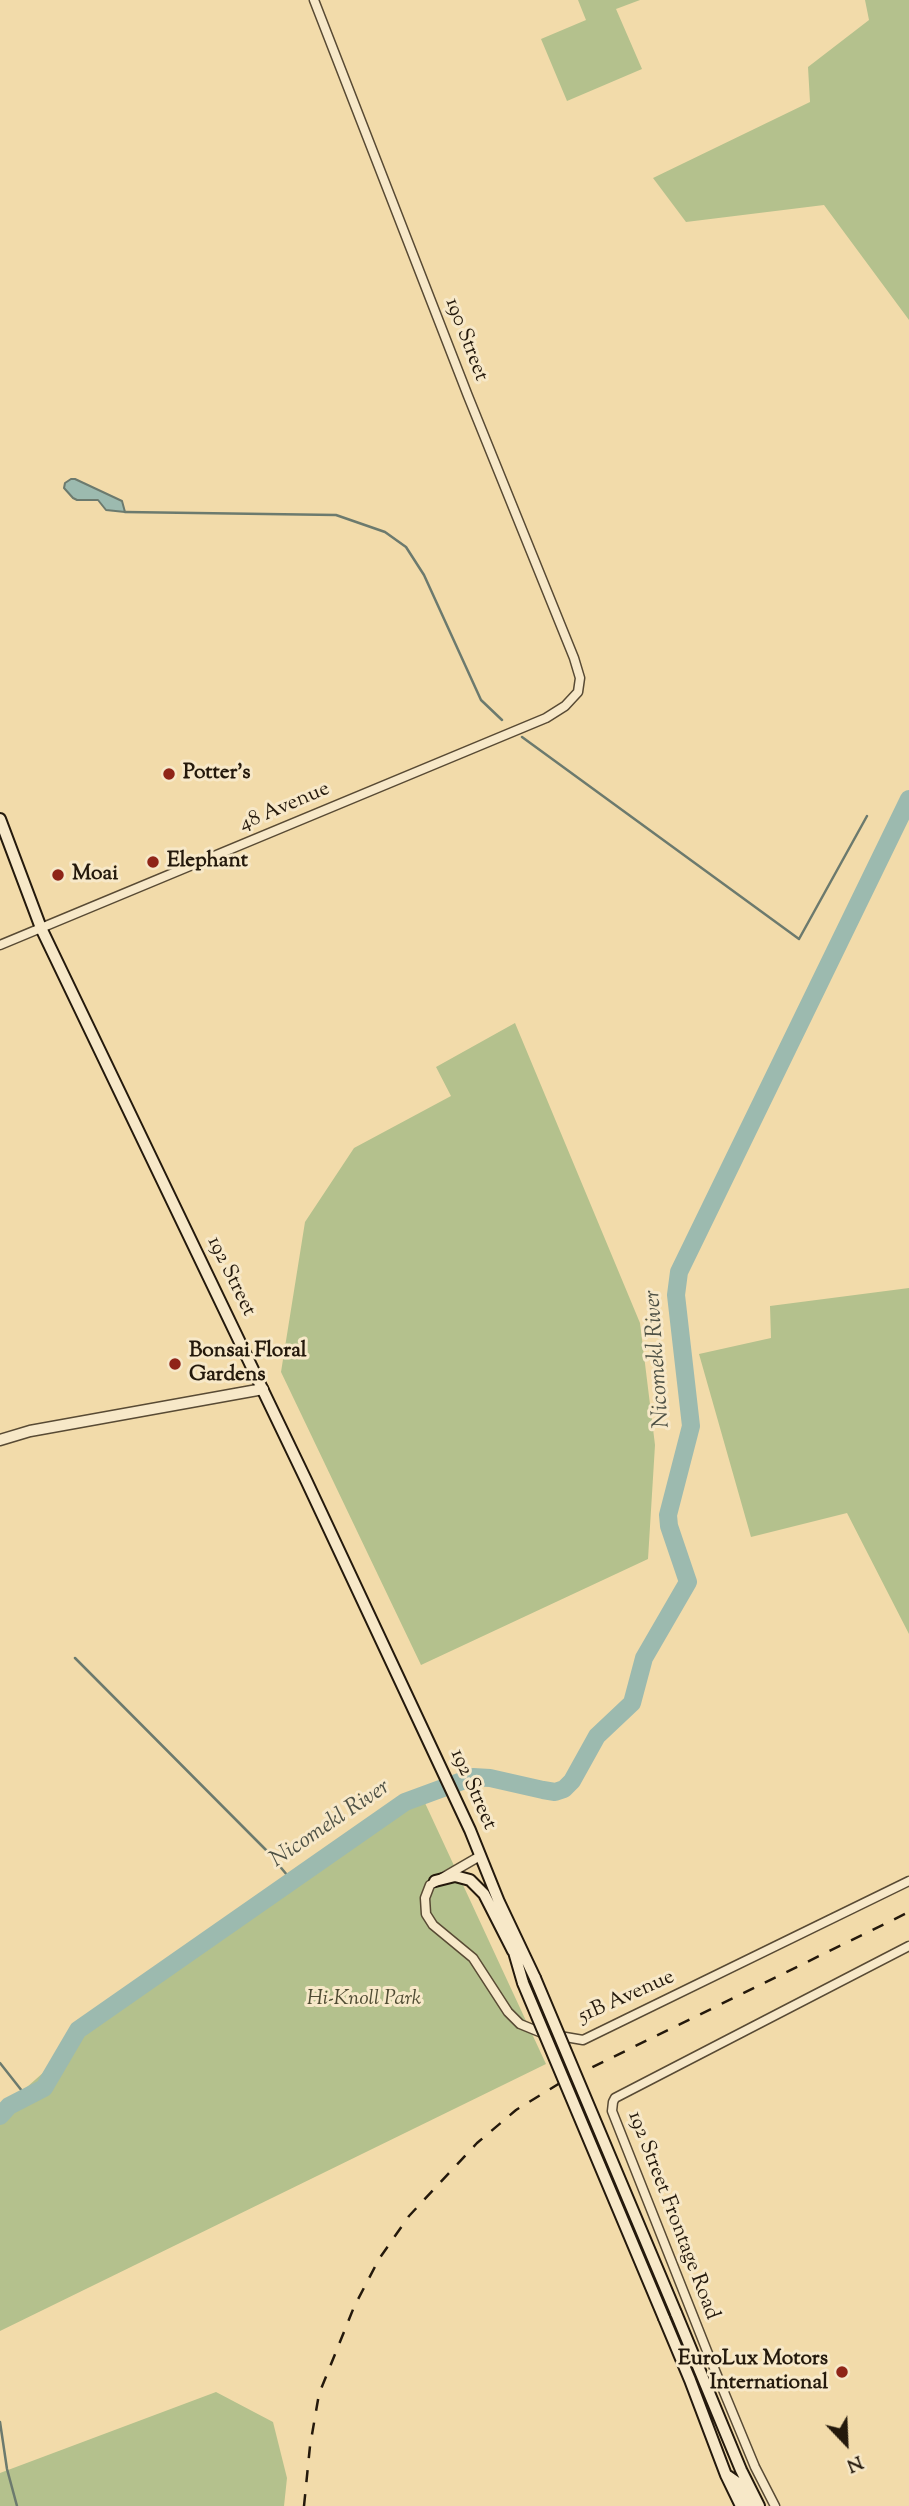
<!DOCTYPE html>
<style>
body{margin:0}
#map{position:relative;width:909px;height:2506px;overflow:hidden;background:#f2dbaa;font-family:"Sorts Mill Goudy",serif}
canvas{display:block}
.north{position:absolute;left:811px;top:2408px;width:70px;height:70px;-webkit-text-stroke:5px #f7e8c8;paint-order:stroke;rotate:157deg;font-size:19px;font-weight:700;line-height:28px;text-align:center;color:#24190c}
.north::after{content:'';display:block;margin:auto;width:24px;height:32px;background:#24190c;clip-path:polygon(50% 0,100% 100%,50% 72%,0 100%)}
</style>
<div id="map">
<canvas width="909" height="2506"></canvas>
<div class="north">N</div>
</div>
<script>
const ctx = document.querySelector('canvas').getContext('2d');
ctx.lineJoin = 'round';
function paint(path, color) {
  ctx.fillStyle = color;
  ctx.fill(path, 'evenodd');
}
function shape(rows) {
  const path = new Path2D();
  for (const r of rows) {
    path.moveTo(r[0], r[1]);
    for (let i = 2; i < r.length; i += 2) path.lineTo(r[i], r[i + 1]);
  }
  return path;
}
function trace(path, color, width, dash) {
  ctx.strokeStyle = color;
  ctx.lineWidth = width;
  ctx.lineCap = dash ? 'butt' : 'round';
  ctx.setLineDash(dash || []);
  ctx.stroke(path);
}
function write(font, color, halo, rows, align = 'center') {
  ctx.font = font + ' "Sorts Mill Goudy",serif';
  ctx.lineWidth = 6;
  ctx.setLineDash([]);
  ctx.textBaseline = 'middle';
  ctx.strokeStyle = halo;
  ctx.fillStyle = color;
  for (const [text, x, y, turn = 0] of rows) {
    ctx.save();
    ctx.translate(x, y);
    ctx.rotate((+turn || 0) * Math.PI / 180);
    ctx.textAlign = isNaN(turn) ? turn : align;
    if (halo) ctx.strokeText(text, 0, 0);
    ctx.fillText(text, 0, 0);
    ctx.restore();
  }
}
const green = shape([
 [578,0,640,0,616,9,642,69,567,101,541,39,586,20],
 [865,0,909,0,909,320,824,205,686,222,653,178,810,102,808,67,869,20],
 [515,1023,640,1323,655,1445,648,1559,421,1665,281,1372,305,1222,354,1148,451,1096,436,1067],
 [909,1288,909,1634,847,1513,751,1537,699,1354,771,1338,770,1306],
 [425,1803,546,2064,0,2331,0,2111,107,2016,197,1944,279,1891,378,1819,398,1810],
 [216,2392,273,2422,287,2478,284,2506,0,2506,0,2473]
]);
const water = shape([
 [71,479,75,479,122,501,125,512,106,510,98,500,77,500,73,498,64,488,65,483,71,479]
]);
const stream = shape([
 [125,512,336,515,385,532,406,547,424,575,481,700,502,720],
 [522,737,799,939,867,816],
 [75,1658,268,1852,292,1881],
 [0,2063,26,2096],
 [0,2422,7,2469,17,2506]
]);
const river = shape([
 [0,2116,9,2106,44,2088,78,2030,405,1802,473,1777,490,1778,543,1790,555,1792,564,1789,572,1781,597,1736,632,1703,644,1658,688,1582,669,1526,668,1515,691,1426,676,1295,679,1272,909,799]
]);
const minor = shape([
 [0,945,546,718,565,706,578,692,580,678,574,658,468,396,314,0],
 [480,1856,430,1885,425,1898,426,1914,433,1925,473,1958,508,2012,520,2024,542,2033,583,2040,909,1881],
 [775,2506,755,2467,707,2351,612,2111,613,2102,615,2098,909,1946]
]);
const tertiary = shape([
 [0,1440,30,1431,263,1389]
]);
const secondary = shape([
 [0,819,41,928,306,1480,470,1830,499,1902,535,1978],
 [435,1881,455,1876,470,1880,484,1894,513,1951],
 [512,1945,523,1983],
 [676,2313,741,2470,759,2506],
 [664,2318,690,2380,726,2475,741,2506],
 [728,2476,738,2483,750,2506]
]);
const rail = shape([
 [304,2506,310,2446,319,2394,354,2307,379,2259,409,2216,477,2143,516,2110,560,2083,909,1912]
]);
const secondaryBridge = shape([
 [535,1978,676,2313],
 [523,1983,664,2318]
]);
const markers = [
 [169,774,7,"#8f2418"],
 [153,862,7,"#8f2418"],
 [58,875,7,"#8f2418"],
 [175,1364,7,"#8f2418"],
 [842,2372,7,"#8f2418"]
];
const streetNames = [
 ["190 Street",465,340,69],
 ["48 Avenue",285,808,-23],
 ["192 Street",230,1277,64],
 ["192 Street",472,1790,66],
 ["51B Avenue",627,1998,-24],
 ["192 Street Frontage Road",672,2216,69]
];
const poiNames = [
 ["Potter's",183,774],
 ["Elephant",167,862],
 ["Moai",72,875],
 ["Bonsai Floral",189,1352],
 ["Gardens",189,1376],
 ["EuroLux Motors",828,2360,"right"],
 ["International",828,2384,"right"]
];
const parkNames = [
 ["Hi-Knoll Park",364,2000]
];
const waterNames = [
 ["Nicomekl River",659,1359,-94],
 ["Nicomekl River",331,1825,-34]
];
paint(green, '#b4c18d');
paint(water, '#9cbaaf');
trace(water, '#6c7a6e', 2);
trace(stream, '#6c7a6e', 2.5);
trace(river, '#9cbaaf', 18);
trace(minor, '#584a34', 11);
trace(tertiary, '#584a34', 13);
trace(secondary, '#24190c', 14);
trace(minor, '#f7e8c8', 8);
trace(tertiary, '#f7e8c8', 10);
trace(secondary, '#f7e8c8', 10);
trace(rail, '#24190c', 2.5, [12, 12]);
trace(secondaryBridge, '#24190c', 14, []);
trace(secondaryBridge, '#f7e8c8', 10);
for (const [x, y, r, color] of markers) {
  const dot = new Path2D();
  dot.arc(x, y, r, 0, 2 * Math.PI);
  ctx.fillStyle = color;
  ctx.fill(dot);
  trace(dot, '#f7e8c8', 2.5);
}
write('21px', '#24190c', '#f7e8c8', streetNames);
write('bold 21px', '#24190c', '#f7e8c8', poiNames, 'left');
write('italic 21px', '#4f4b33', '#f7e8c8', parkNames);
write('italic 23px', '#4e5145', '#f7e8c8', waterNames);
</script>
